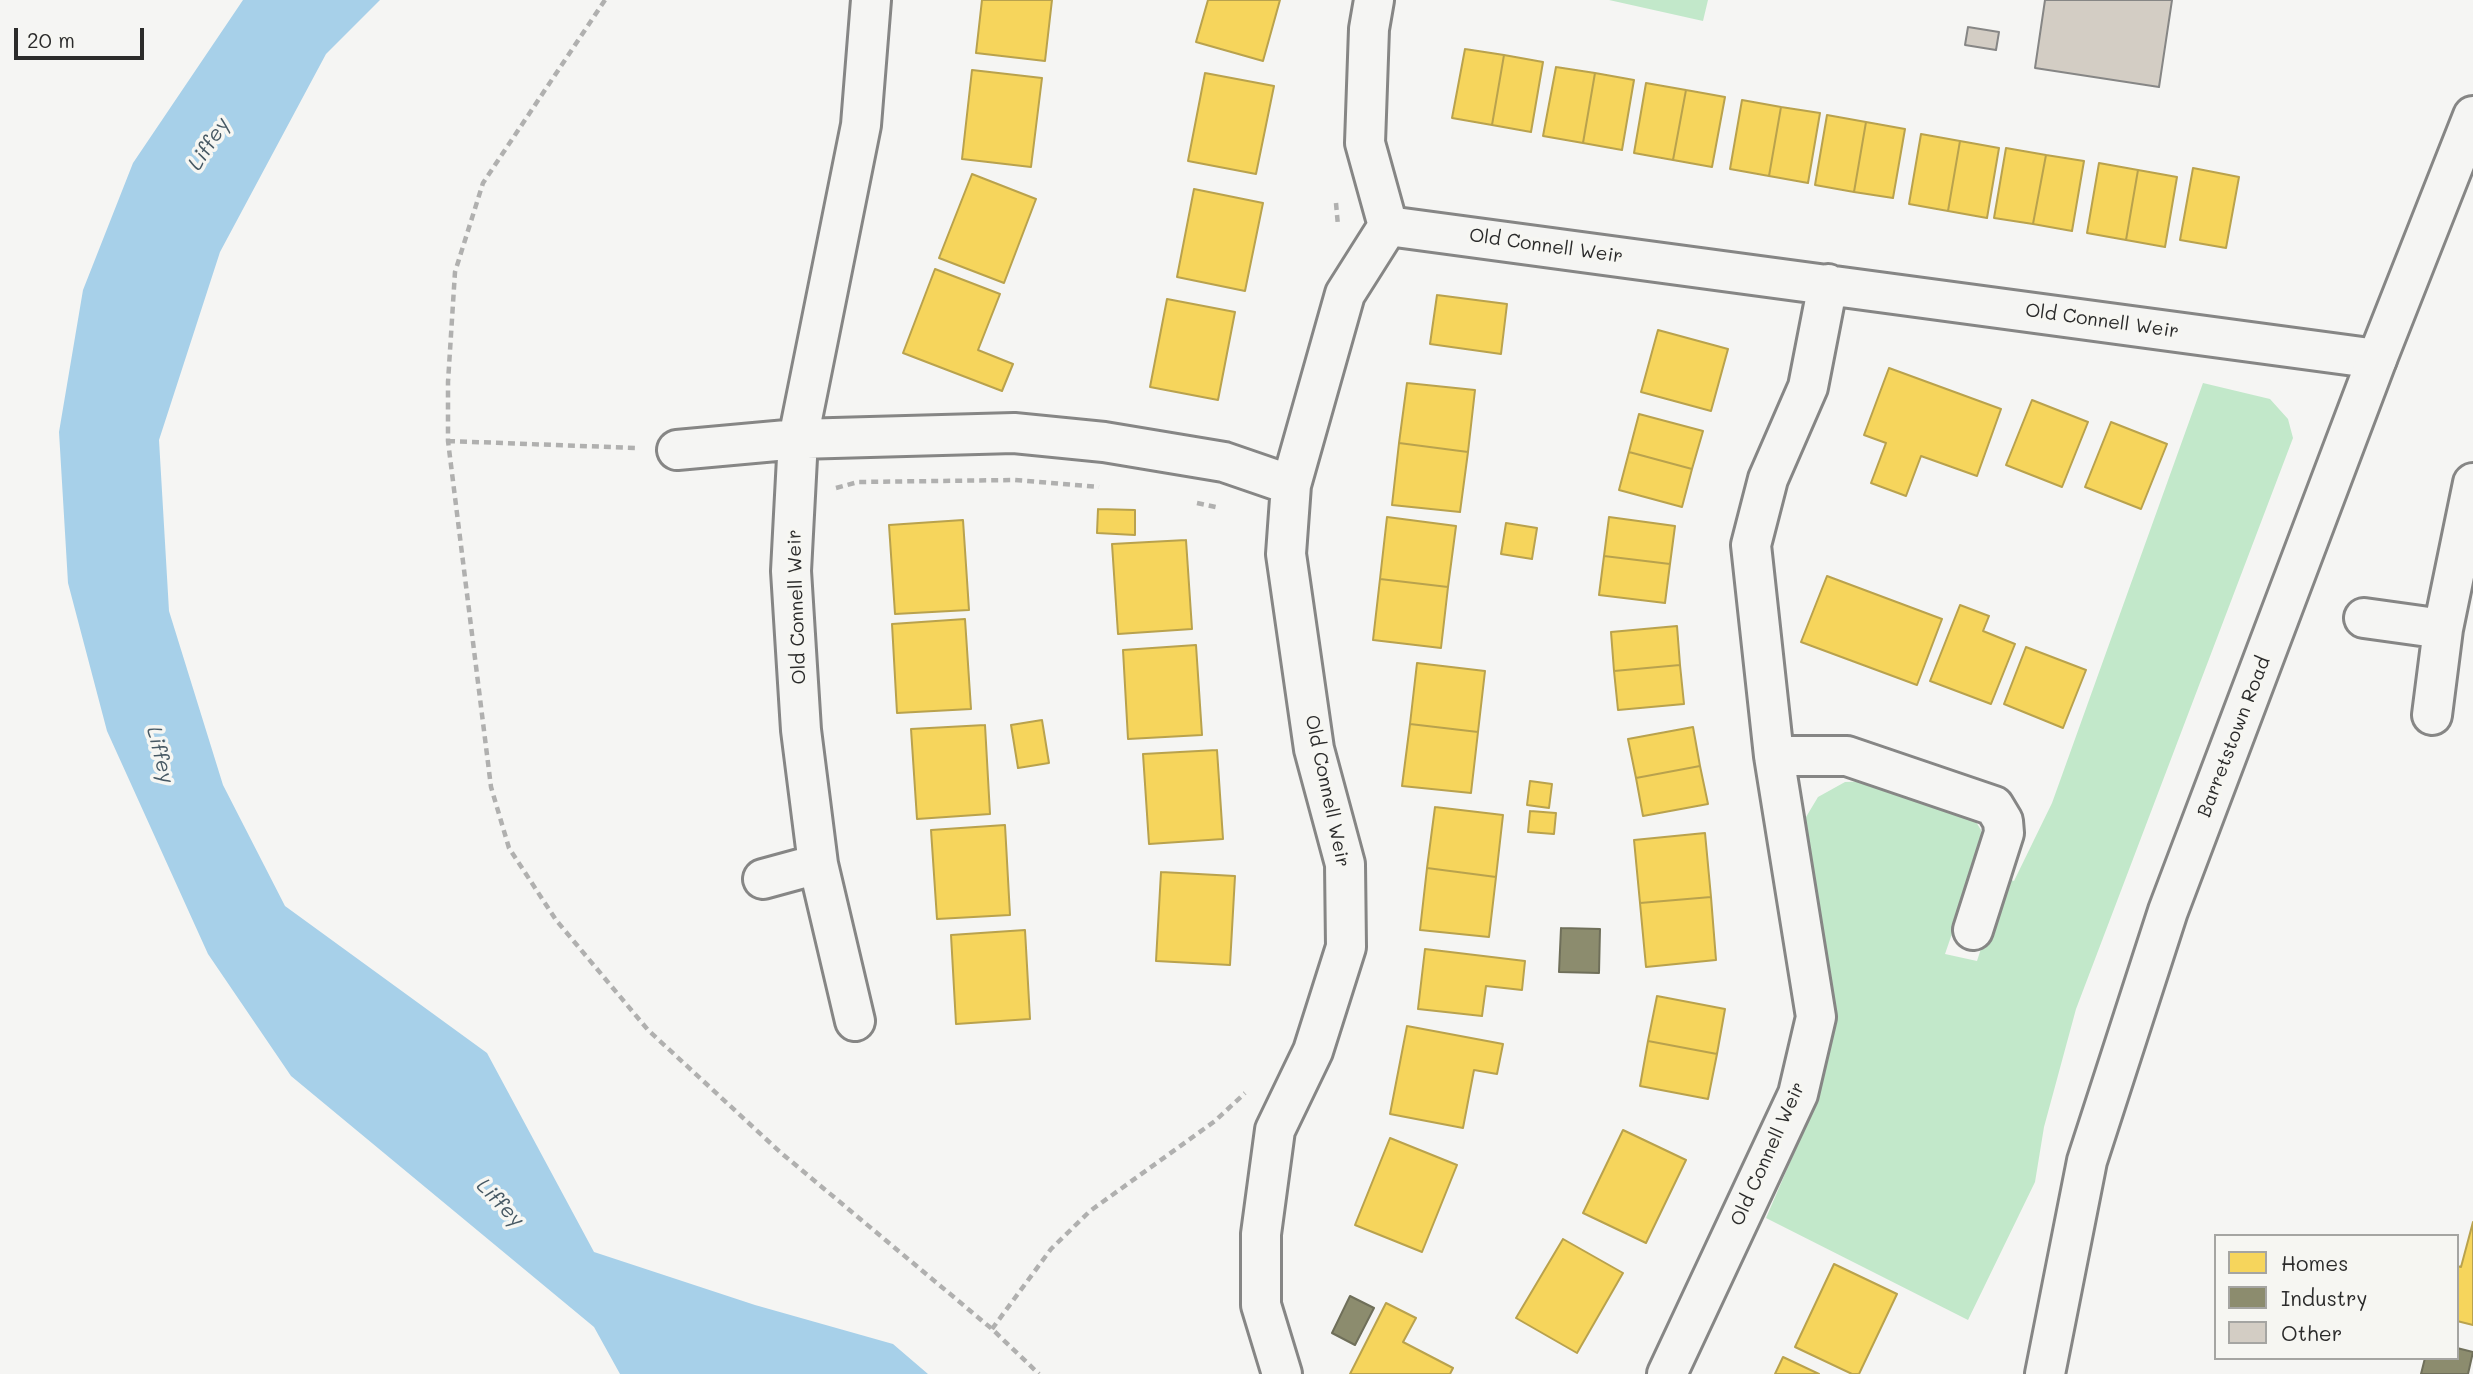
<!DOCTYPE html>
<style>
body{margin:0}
#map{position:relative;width:2473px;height:1374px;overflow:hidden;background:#f5f5f3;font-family:Mali,sans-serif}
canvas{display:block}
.legend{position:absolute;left:2214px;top:1234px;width:245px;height:126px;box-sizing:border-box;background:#f6f6f2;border:2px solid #a5a5a2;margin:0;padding:9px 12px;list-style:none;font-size:21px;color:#2b2b2b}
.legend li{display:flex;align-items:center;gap:14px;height:35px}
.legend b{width:35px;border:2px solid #a5a5a2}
.scale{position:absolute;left:14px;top:28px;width:130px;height:32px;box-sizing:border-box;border:4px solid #2b2b2b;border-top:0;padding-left:9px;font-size:21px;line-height:24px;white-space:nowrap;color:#2b2b2b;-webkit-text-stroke:5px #f6f6f2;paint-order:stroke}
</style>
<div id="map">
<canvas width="2473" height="1374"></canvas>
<ul class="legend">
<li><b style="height:19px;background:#f6d55c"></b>Homes</li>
<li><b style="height:19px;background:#8c8c6e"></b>Industry</li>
<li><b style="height:19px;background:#d3cdc4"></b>Other</li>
</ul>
<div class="scale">20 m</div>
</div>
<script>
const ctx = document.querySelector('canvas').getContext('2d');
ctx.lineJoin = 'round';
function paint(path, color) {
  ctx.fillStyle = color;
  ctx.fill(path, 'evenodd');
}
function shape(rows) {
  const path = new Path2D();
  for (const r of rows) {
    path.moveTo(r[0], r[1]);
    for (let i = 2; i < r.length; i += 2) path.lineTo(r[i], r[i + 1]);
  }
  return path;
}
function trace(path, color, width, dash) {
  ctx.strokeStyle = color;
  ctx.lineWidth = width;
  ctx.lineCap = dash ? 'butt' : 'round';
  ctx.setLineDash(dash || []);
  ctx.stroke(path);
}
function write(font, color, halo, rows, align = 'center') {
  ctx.font = font + ' Mali,sans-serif';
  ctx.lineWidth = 7;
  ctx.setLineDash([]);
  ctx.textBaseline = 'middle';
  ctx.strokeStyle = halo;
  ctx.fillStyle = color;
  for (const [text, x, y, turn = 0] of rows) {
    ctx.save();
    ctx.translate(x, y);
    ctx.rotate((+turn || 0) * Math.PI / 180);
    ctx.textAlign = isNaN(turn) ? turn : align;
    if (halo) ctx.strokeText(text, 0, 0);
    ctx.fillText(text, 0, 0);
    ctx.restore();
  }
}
const green = shape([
 [1609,0,1708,0,1703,21],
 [2203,383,2270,399,2288,419,2293,438,2076,1009,2044,1127,2035,1182,1968,1320,1766,1218,1816,1102,1833,1026,1803,822,1818,797,1845,782,1874,781,1973,817,1981,830,1980,852,1945,954,1977,961,2004,877,2014,881,2052,803]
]);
const water = shape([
 [243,0,380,0,326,54,220,252,159,440,169,611,223,785,285,906,487,1053,594,1252,755,1305,893,1344,928,1374,620,1374,594,1327,291,1076,208,954,107,731,68,583,59,432,83,290,133,163]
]);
const homes = shape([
 [982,0,1052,0,1045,61,976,53,982,0],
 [1208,0,1280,0,1263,61,1196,42,1208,0],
 [1465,49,1504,55,1492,125,1452,118,1465,49],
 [1504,55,1543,62,1531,132,1492,125,1504,55],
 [1556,67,1595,73,1583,143,1543,136,1556,67],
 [972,70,1042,78,1031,167,962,159,972,70],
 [1205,73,1274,86,1256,174,1188,161,1205,73],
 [1595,73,1634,80,1622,150,1583,143,1595,73],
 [1646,83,1686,90,1673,160,1634,153,1646,83],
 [1686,90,1725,97,1712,167,1673,160,1686,90],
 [1742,100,1781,107,1769,176,1730,169,1742,100],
 [1781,107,1820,113,1808,183,1769,176,1781,107],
 [1827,115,1866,122,1854,192,1815,185,1827,115],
 [1866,122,1905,129,1893,198,1854,192,1866,122],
 [1921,134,1960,141,1948,211,1909,204,1921,134],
 [1960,141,1999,148,1987,218,1948,211,1960,141],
 [2006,148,2046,155,2033,224,1994,218,2006,148],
 [2046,155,2084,161,2072,231,2033,224,2046,155],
 [2099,163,2138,170,2126,240,2087,233,2099,163],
 [2193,168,2239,177,2226,248,2180,240,2193,168],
 [2138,170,2177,177,2165,247,2126,240,2138,170],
 [972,174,1036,199,1004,283,939,258,972,174],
 [1194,189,1263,203,1245,291,1177,277,1194,189],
 [935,269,1000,294,978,350,1013,364,1002,391,903,353,935,269],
 [1437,295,1507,304,1501,354,1430,344,1437,295],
 [1167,299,1235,312,1218,400,1150,387,1167,299],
 [1658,330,1728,349,1711,411,1641,392,1658,330],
 [1889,368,2001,409,1977,476,1921,456,1906,496,1871,483,1886,443,1864,435,1889,368],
 [1407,383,1475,390,1468,452,1399,443,1407,383],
 [2032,400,2088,422,2062,487,2006,465,2032,400],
 [1639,414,1703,431,1692,469,1629,452,1639,414],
 [2111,422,2167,444,2141,509,2085,487,2111,422],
 [1399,443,1468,452,1460,512,1392,505,1399,443],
 [1629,452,1692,469,1682,507,1619,490,1629,452],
 [1098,509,1135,510,1135,535,1097,533,1098,509],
 [1387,517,1456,526,1448,587,1380,579,1387,517],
 [1609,517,1675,526,1670,564,1604,556,1609,517],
 [963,520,969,610,895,614,889,525,963,520],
 [1506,523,1537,528,1532,559,1501,554,1506,523],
 [1186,540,1192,629,1118,634,1112,544,1186,540],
 [1604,556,1670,564,1665,603,1599,595,1604,556],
 [1827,576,1942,619,1917,685,1801,642,1827,576],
 [1380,579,1448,587,1441,648,1373,640,1380,579],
 [1960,605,1989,616,1983,631,2015,644,1991,704,1930,681,1960,605],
 [965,619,971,709,897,713,892,624,965,619],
 [1677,626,1680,665,1614,671,1611,632,1677,626],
 [1196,645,1202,735,1128,739,1123,650,1196,645],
 [2026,647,2086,670,2063,728,2004,704,2026,647],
 [1417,663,1485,671,1478,732,1410,724,1417,663],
 [1680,665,1684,704,1618,710,1614,671,1680,665],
 [1042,720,1049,763,1018,768,1011,725,1042,720],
 [1410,724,1478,732,1471,793,1402,786,1410,724],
 [985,725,990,814,917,819,911,729,985,725],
 [1693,727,1700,766,1636,778,1628,739,1693,727],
 [1217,750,1223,839,1149,844,1143,754,1217,750],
 [1700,766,1708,804,1643,816,1636,778,1700,766],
 [1530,781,1552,784,1549,808,1527,805,1530,781],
 [1435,807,1503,815,1496,877,1427,868,1435,807],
 [1530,811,1556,813,1554,834,1528,832,1530,811],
 [1005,825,1010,915,937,919,931,830,1005,825],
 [1705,833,1711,897,1640,903,1634,840,1705,833],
 [1427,868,1496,877,1489,937,1420,930,1427,868],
 [1161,872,1235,876,1230,965,1156,961,1161,872],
 [1711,897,1716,960,1646,967,1640,903,1711,897],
 [1025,930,1030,1019,956,1024,951,935,1025,930],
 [1425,949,1525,961,1522,990,1486,986,1482,1016,1418,1009,1425,949],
 [1657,996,1725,1009,1717,1054,1648,1041,1657,996],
 [1407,1026,1503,1044,1497,1074,1474,1070,1463,1128,1390,1114,1407,1026],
 [1648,1041,1717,1054,1708,1099,1640,1086,1648,1041],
 [1623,1130,1686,1160,1646,1243,1583,1213,1623,1130],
 [1390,1138,1457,1165,1422,1252,1355,1225,1390,1138],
 [2473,1222,2473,1325,2457,1321,2457,1266,2461,1267,2473,1222],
 [1563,1239,1623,1273,1577,1353,1516,1318,1563,1239],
 [1834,1264,1897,1294,1859,1374,1852,1374,1795,1347,1834,1264],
 [1386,1303,1416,1318,1403,1342,1453,1368,1450,1374,1350,1374,1386,1303],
 [1783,1357,1819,1374,1775,1374,1783,1357]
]);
const industry = shape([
 [1561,928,1600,929,1599,973,1559,972,1561,928],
 [1350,1296,1374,1308,1355,1345,1332,1333,1350,1296],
 [2457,1348,2473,1352,2468,1374,2421,1374,2425,1358,2457,1358,2457,1348]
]);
const building = shape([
 [2045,0,2172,0,2159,87,2035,68,2045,0],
 [1968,27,1999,32,1996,50,1965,45,1968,27]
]);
const path = shape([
 [605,0,483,183,455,272,448,382,448,441,491,787,509,848,556,920,648,1030,780,1152,992,1329,1039,1374],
 [1336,203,1338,226],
 [448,441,636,448],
 [836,488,858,482,1015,480,1099,487],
 [1197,503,1220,508],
 [992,1329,1051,1249,1090,1211,1215,1121,1245,1093]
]);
const street = shape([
 [1388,226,2377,359],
 [677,450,798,439,1014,433,1104,442,1224,462,1291,485],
 [2364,618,2443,629],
 [2432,715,2443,629,2473,483],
 [1774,756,1847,756,1994,806,2003,821,2004,833,1973,930],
 [763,879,818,864],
 [855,1021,818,864,801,730,791,571,798,439,861,125,871,0],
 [1282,1374,1261,1305,1261,1234,1275,1130,1313,1051,1346,947,1345,864,1314,749,1286,554,1291,485,1345,294,1388,226,1365,143,1369,29,1374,0],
 [1667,1374,1798,1094,1816,1017,1774,756,1751,545,1768,479,1808,387,1828,284]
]);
const secondary = shape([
 [2045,1374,2087,1161,2168,911,2377,359,2473,116]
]);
const streetNames = [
 ["Old Connell Weir",1546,246,8],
 ["Old Connell Weir",2102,321,8],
 ["Old Connell Weir",797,607,-92],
 ["Barretstown Road",2234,737,-69],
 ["Old Connell Weir",1327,791,78],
 ["Old Connell Weir",1768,1154,-66]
];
const waterNames = [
 ["Liffey",209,144,-57],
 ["Liffey",160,755,76],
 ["Liffey",500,1203,46]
];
paint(green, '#c2e8ca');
paint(water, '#a7d0e9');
paint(homes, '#f6d55c');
trace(homes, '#b9a24d', 2);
paint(industry, '#8c8c6e');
trace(industry, '#6f6f5a', 2);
paint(building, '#d3cdc4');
trace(building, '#868685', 2);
trace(street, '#868685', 44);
trace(secondary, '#868685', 44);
trace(path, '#b0b0af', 4.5, [7, 5]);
trace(street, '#f5f5f3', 38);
trace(secondary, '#f5f5f3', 38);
write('19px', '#2b2b2b', '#f6f6f2', streetNames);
write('italic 21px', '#465863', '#f6f6f2', waterNames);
</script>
